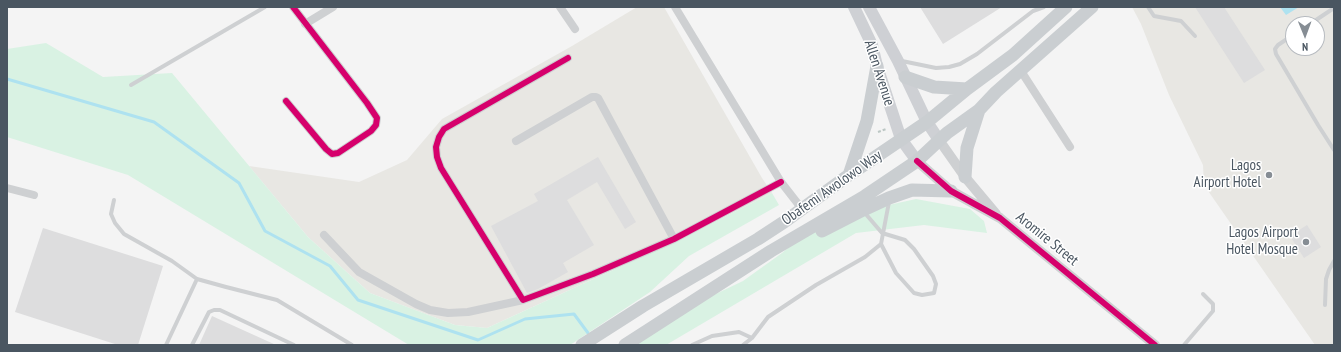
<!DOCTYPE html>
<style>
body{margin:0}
#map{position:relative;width:1341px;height:352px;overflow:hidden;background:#f4f4f4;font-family:"PT Sans Narrow",sans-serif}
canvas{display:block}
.frame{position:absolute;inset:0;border:8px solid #4a5661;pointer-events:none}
.north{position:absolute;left:1285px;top:16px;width:40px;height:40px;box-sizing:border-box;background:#fff;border:1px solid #b7bbc0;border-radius:50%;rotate:179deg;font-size:11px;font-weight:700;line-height:16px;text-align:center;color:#4a5661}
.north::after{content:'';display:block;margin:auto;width:14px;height:18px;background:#868d94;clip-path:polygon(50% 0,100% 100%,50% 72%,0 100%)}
</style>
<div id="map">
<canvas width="1341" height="352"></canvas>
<div class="frame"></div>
<div class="north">N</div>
</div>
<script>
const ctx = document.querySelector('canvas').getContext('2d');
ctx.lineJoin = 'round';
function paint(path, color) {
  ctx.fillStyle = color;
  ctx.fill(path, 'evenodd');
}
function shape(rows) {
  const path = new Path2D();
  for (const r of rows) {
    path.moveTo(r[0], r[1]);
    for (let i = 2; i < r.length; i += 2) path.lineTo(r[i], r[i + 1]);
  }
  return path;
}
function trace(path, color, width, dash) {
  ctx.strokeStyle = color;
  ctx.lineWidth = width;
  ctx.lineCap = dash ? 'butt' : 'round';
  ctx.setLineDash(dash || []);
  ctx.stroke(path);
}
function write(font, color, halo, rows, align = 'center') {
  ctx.font = font + ' "PT Sans Narrow",sans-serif';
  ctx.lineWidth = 3;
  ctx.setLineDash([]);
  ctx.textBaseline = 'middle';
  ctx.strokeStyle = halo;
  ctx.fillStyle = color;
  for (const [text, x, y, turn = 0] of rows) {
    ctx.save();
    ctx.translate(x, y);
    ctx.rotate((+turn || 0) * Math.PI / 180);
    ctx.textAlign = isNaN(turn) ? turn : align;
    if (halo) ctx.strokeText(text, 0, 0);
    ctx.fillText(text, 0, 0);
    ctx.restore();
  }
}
const commercial = shape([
 [637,7,664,7,762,178,772,193,687,236,487,328,455,325,370,293,308,237,249,166,359,182,407,160,442,119,572,46],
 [1132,7,1334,7,1334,345,1315,345,1204,185,1203,165,1169,95,1141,24],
 [1293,24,1317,24,1317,48,1293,48]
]);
const green = shape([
 [46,43,103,77,172,73,308,237,370,293,455,325,487,328,687,236,772,193,779,205,689,256,650,292,570,345,409,345,128,175,7,137,7,49],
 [916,199,970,209,984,221,987,233,924,225,856,233,666,345,636,345,703,300,743,281,782,253,803,235,857,212]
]);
const water = shape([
 [1280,7,1299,7,1286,15]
]);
const stream = shape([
 [7,79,154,122,239,183,265,231,330,266,358,300,478,340,525,319,574,314,588,333]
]);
const building = shape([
 [920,7,1002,7,943,44],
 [1195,7,1224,7,1265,70,1244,83],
 [598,157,636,222,625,229,597,182,567,200,594,245,563,263,568,272,538,289,527,293,491,226,538,201,534,194],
 [1307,225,1321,247,1304,258,1290,236],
 [43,228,163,266,138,345,118,345,15,312],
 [212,316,276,345,199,345]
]);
const path = shape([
 [878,132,886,129]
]);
const service = shape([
 [1148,7,1154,16,1181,21,1195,36],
 [1310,24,1334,8],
 [1293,35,1278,45,1275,49,1276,54,1318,125,1334,150],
 [902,61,936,68,949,67,960,64,977,54,1033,11,1044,7],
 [131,85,265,7],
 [114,200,111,214,115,223,124,234,172,261,197,279,166,345],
 [864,212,882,233,905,240,914,249,933,276,936,284,934,293,922,295,914,293,896,273,881,244],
 [197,279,226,287,277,300,352,345],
 [1325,305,1326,279,1329,270,1334,261],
 [192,345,209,312,214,310,220,310,294,345],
 [692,345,712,336,739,332,752,338],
 [743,345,752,338,768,317,816,285,865,257,881,244,889,202],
 [1184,345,1213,311,1213,304,1203,294]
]);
const minor = shape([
 [560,7,575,29],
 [675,7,781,182,802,209],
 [305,24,333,7],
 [568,58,444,129,439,137,436,147,437,157,441,168,523,300,593,274,674,239,781,182],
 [1021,71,1070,147],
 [286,101,326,149,332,154,338,153,371,131,376,125,377,118,367,103,293,7],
 [516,141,592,97,596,97,598,98,674,239],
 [7,188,34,195],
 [324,235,359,272,416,304,430,310,448,313,468,312,523,300]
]);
const tertiary = shape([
 [939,140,965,177,996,214],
 [917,161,951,191,1000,218,1155,345]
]);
const secondary = shape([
 [854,7,872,45,877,66,901,139,917,161],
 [869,7,898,61,927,122,939,140]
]);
const primary = shape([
 [905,77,934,87,967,89],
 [849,175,867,121,877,66],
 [965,177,967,148,979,110],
 [822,231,863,210,889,198,912,190,951,191],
 [582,345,643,306,758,239,784,222,849,175,927,122,967,89,1013,55,1066,7],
 [625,345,771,251,865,196,917,161,947,133,979,110,996,92,1092,7]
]);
const cycleway = shape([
 [568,58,444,129,439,137,436,147,437,157,441,168,523,300,593,274,674,239,781,182],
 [286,101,326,149,332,154,338,153,371,131,376,125,377,118,367,103,293,7],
 [917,161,951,191,1000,218,1155,345]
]);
const markers = [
 [1269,175,4,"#868d94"],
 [1306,242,4,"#868d94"]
];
const streetNames = [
 ["Allen Avenue",879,73,72],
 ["Obafemi Awolowo Way",832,188,-35],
 ["Aromire Street",1047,239,39]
];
const poiNames = [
 ["Lagos",1261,166],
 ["Airport Hotel",1261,183],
 ["Lagos Airport",1298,233],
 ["Hotel Mosque",1298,250]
];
paint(commercial, '#e8e7e3');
paint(green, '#d9f2e3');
paint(water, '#aee2f0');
trace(stream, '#aee2f0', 3);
paint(building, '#ddddde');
trace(path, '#bcc7c4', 2, [3, 2]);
trace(service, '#ced0d2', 4);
trace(minor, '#ced0d2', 8);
trace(tertiary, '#ced0d2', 10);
trace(secondary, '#ced0d4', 12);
trace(primary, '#caced1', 13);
trace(cycleway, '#d6006c', 6);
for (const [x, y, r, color] of markers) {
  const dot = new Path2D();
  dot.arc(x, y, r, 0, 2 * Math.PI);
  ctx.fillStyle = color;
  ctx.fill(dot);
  trace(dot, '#fff', 1.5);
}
write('15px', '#4a5661', '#fff', streetNames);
write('15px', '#4a5661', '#fff', poiNames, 'right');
</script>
